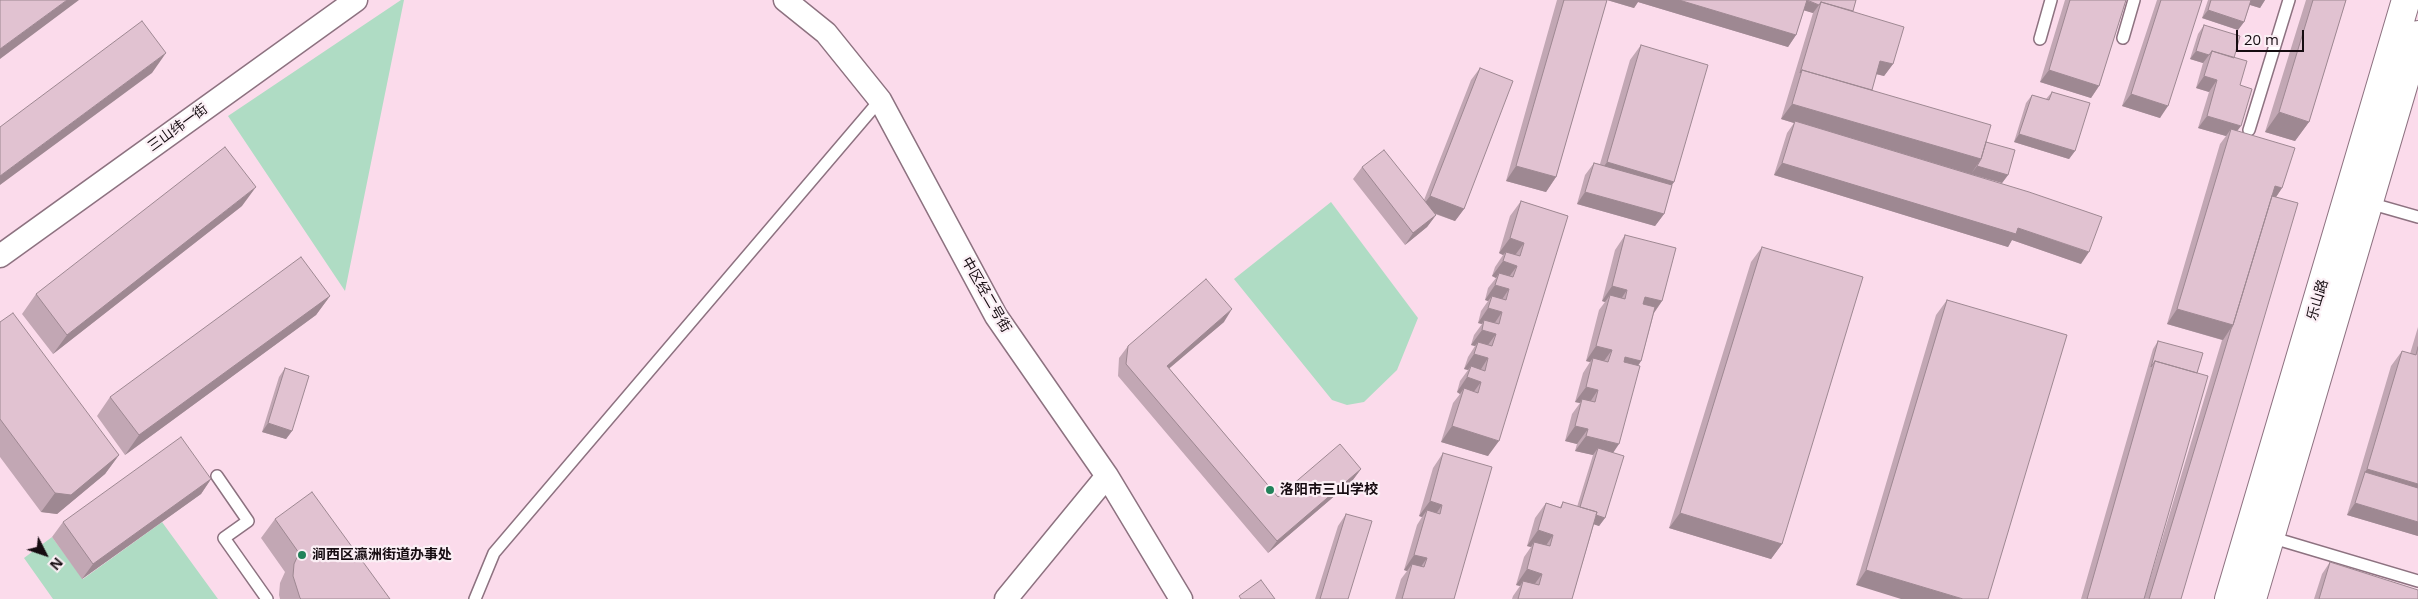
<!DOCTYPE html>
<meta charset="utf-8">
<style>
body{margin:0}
#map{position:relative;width:2418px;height:599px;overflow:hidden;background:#fbdbeb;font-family:"Open Sans",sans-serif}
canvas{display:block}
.north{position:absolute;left:20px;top:529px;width:50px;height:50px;-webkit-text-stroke:4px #fbeff5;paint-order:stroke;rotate:131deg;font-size:14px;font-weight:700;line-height:20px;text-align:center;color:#160c11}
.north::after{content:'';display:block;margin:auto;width:18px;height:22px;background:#160c11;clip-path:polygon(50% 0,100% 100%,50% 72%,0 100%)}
.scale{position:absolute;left:2236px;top:30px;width:68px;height:22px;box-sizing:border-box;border:2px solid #160c11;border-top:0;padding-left:6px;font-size:15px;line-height:18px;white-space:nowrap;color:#160c11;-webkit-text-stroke:4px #fbeff5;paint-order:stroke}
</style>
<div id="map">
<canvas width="2418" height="599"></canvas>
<div class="north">N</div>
<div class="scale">20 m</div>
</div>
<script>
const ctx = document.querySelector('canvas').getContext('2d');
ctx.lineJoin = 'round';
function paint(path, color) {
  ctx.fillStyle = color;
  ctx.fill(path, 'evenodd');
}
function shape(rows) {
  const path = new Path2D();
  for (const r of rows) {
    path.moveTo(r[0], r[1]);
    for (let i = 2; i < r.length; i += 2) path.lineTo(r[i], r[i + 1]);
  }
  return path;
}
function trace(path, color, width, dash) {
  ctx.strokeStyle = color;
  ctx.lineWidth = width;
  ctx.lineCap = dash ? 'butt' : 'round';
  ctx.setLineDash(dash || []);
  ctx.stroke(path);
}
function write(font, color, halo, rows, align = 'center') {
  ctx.font = font + ' "Open Sans","Noto Sans SC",sans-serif';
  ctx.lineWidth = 4.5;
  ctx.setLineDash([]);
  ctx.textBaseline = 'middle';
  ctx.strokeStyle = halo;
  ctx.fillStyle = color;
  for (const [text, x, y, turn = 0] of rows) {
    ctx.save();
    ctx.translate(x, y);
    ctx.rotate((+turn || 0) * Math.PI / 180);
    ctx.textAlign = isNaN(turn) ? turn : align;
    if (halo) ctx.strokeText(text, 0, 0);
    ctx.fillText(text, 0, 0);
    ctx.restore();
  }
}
const green = shape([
 [401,0,404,0,345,291,228,116],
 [1331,202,1418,318,1397,370,1364,402,1347,405,1332,400,1234,279],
 [162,522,218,599,53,599,24,558,52,537,83,579]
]);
const lane = shape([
 [2123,38,2134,0],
 [2040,39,2051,0],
 [2249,130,2289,0],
 [2369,203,2418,217],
 [217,476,248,521,224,538,267,599],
 [2270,537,2418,581],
 [475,599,494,553,880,100]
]);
const street = shape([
 [785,0,826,33,880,100,996,316,1107,476,1181,599],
 [0,256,356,0],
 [1006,599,1107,476]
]);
const secondary = shape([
 [2229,599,2406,0],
 [2252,599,2418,35]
]);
const wall = shape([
 [1557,0,1607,0,1556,177,1546,192,1506,181],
 [1607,0,1856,0,1853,11,1893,64,1884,76,1876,74,1872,90,1986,142,2008,175,2002,183,1965,173,2081,264,2012,240,2008,247,1774,175,1787,133,1794,123,1781,119,1813,13,1804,10,1796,35,1788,47,1638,2,1634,8],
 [2065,0,2126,0,2099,86,2091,98,2040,82],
 [2157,0,2202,0,2160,118,2122,106],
 [2208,0,2265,0,2260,8,2250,5,2244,22,2238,30,2202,18],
 [2306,0,2346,0,2309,122,2295,141,2265,132],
 [2204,25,2234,58,2240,85,2237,131,2282,188,2276,197,2181,599,2144,599,2222,340,2167,324,2220,144,2226,136,2198,128,2209,92,2196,88,2203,63,2190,59,2198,34],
 [1641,45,1674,182,1672,185,1664,214,1655,226,1577,204,1585,175,1594,163,1600,164,1630,60],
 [1480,68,1464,209,1455,221,1435,214,1436,215,1427,227,1405,245,1353,179,1362,167,1424,200,1471,80],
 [2052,92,2075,151,2069,159,2014,142,2026,103,2032,95,2046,99],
 [1521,201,1568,216,1488,456,1441,442,1453,403,1460,394,1457,392,1460,381,1468,370,1464,369,1468,357,1475,346,1471,345,1474,335,1482,324,1478,323,1481,311,1488,301,1485,300,1488,288,1496,278,1492,276,1495,267,1503,255,1499,253,1510,216],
 [242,206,53,354,22,314,36,294],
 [1625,235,1662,301,1654,313,1641,361,1638,366,1613,453,1605,518,1599,526,1594,524,1572,599,1512,599,1513,596,1520,586,1516,585,1524,557,1531,547,1527,546,1535,518,1546,503,1560,507,1563,502,1577,507,1593,455,1575,451,1577,444,1565,441,1572,414,1580,403,1575,402,1583,373,1590,362,1586,361,1599,310,1605,302,1602,301,1615,250],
 [1762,247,1782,544,1771,559,1669,528,1751,262],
 [330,296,316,315,125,455,97,416,110,397],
 [1947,300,1988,599,1856,585,1936,315],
 [0,322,119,455,105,474,57,514,41,512,0,457],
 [1224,322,1169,368,1278,497,1361,469,1352,481,1268,553,1118,376,1119,358,1128,346],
 [2418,327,2418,536,2347,515,2391,366,2402,351,2410,354],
 [2158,341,2197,373,2144,599,2081,599,2153,349],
 [285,368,292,431,286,439,262,432,279,377],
 [1443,453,1454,599,1395,599,1401,579,1407,571,1404,570,1417,525,1422,517,1419,516,1433,468],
 [211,479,201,494,82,579,52,537,63,522],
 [1346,514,1348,599,1315,599,1338,526],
 [275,519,390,599,280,599,279,595,280,583,285,572,261,538],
 [2330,562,2418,599,2314,599,2322,574]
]);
const shadedWall = shape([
 [67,0,79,0,0,59,0,49],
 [1607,0,1679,0,1796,35,1788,47,1638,2,1634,8],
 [1805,0,1819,5,1813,13,1799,9],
 [2250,0,2265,0,2260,8,2247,4],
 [2208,10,2244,22,2238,30,2202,18],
 [2196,51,2209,55,2203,63,2190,59],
 [166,53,152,73,0,185,0,176],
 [1880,61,1893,64,1884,76,1872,73],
 [2049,70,2099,86,2091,98,2040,82],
 [2204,76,2217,80,2209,92,2196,88],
 [2131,94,2168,106,2160,118,2122,106],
 [1792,104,1981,159,1971,174,1795,121,1794,123,1781,119],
 [2279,112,2309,122,2295,141,2265,132],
 [2207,116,2241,126,2232,138,2231,129,2226,136,2198,128],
 [2019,134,2075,151,2069,159,2014,142],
 [1607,162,1674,182,1664,197,1596,178],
 [1782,163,2018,228,2089,252,2081,264,2012,240,2008,247,1774,175],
 [1516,166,1556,177,1546,192,1506,181],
 [1977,166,2008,175,2002,183,1971,174],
 [2275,186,2282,188,2272,203,2269,202],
 [256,187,242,206,53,354,67,335],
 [1585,192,1664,214,1655,226,1577,204],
 [1430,196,1464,209,1455,221,1421,208],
 [1436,215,1427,227,1405,245,1413,233],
 [1510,238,1524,243,1513,258,1506,252,1503,255,1499,253],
 [1503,261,1517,266,1506,281,1499,273,1496,278,1492,276],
 [1495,285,1509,289,1499,304,1492,296,1488,301,1485,300],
 [1612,286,1627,290,1617,305,1610,295,1605,302,1602,301],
 [330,296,316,315,125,455,139,435],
 [1645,297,1662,301,1651,317,1634,312],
 [1488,308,1502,312,1492,327,1484,320,1482,324,1478,323],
 [1232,309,1224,322,1158,378,1167,366],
 [2177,309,2233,325,2223,340,2167,324],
 [1482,330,1496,334,1485,349,1478,342,1475,346,1471,345],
 [1596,346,1612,350,1601,365,1593,358,1590,362,1586,361],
 [1474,354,1488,358,1478,374,1471,366,1468,370,1464,369],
 [1625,357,1641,361,1631,376,1615,372],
 [1467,377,1481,382,1470,397,1464,388,1460,394,1457,392],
 [1586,387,1598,390,1588,405,1582,399,1580,403,1575,402],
 [268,423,292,431,286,439,262,432],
 [1452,426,1499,441,1488,456,1441,442],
 [1575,426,1588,429,1577,444,1565,441],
 [1586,436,1619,444,1609,459,1598,448,1593,455,1575,451],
 [119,455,105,474,57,514,41,512,55,493],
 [1361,469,1352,481,1268,553,1277,541],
 [2367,469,2418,484,2418,502,2365,472],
 [211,479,201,494,82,579,93,564],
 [1430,501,1442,505,1432,520,1427,510,1422,517,1419,516],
 [2355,503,2418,522,2418,536,2347,515],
 [1580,510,1605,518,1599,526,1574,518],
 [1680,513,1782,544,1771,559,1669,528],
 [1538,530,1553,535,1543,550,1534,542,1531,547,1527,546],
 [1414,555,1427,558,1416,574,1412,564,1407,571,1404,570],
 [1527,569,1542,574,1531,589,1523,581,1520,586,1516,585],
 [1866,570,1963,599,1901,599,1856,585]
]);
const building = shape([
 [0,0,67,0,0,49,0,0],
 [1564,0,1607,0,1556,177,1516,166,1564,0],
 [1679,0,1807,0,1796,35,1679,0],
 [1807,0,1856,0,1853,11,1821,2,1819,5,1807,0],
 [2070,0,2126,0,2099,86,2049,70,2070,0],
 [2161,0,2202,0,2168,106,2131,94,2161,0],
 [2211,0,2251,0,2244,22,2208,10,2211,0],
 [2313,0,2346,0,2309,122,2279,112,2313,0],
 [1821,2,1904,27,1893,64,1880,61,1872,90,1802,70,1800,73,1821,2],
 [142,21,166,53,0,176,0,127,142,21],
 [2204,25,2240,36,2234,58,2212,51,2209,55,2196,51,2204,25],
 [1641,45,1708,65,1674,182,1607,162,1641,45],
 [2212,51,2247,61,2240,85,2252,89,2241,126,2207,116,2217,80,2204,76,2212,51],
 [1480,68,1513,81,1464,209,1430,196,1480,68],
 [1802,70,1991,125,1981,159,1792,104,1802,70],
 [2052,92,2090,103,2075,151,2019,134,2032,95,2049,100,2052,92],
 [1795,121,2029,192,2102,217,2089,252,2018,228,2016,234,1782,163,1795,121],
 [2231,129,2295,148,2282,188,2275,186,2233,325,2177,309,2231,129],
 [1986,142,2015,150,2008,175,1977,166,1981,159,1986,142],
 [225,147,256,187,67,335,36,294,225,147],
 [1384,150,1436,215,1413,233,1362,167,1384,150],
 [1594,163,1672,185,1664,214,1585,192,1594,163],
 [2272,196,2298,203,2181,599,2149,599,2231,329,2233,325,2272,196],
 [1521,201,1568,216,1499,441,1452,426,1464,388,1478,393,1481,382,1467,377,1471,366,1485,371,1488,358,1474,354,1478,342,1492,346,1496,334,1482,330,1484,320,1499,324,1502,312,1488,308,1492,296,1506,300,1509,289,1495,285,1499,273,1513,277,1517,266,1503,261,1506,252,1520,256,1524,243,1510,238,1521,201],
 [1625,235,1676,248,1662,301,1645,297,1643,304,1655,307,1641,361,1625,357,1624,362,1640,366,1619,444,1586,436,1588,429,1575,426,1582,399,1595,402,1598,390,1586,387,1593,358,1608,362,1612,350,1596,346,1610,295,1625,299,1627,290,1612,286,1625,235],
 [1762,247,1863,277,1782,544,1680,513,1762,247],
 [301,257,330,296,139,435,110,397,301,257],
 [1206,279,1232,309,1167,366,1278,497,1340,444,1361,469,1277,541,1126,364,1128,346,1206,279],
 [1947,300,2067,335,1988,599,1963,599,1866,570,1947,300],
 [13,313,119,455,71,495,55,493,0,419,0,322,13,313],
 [2158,341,2203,353,2197,373,2155,361,2151,367,2158,341],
 [2418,347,2418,484,2367,469,2402,351,2416,355,2418,347],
 [2155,361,2208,376,2144,599,2087,599,2155,361],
 [285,368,309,376,292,431,268,423,285,368],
 [181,437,211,479,93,564,63,522,181,437],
 [1598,448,1624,456,1605,518,1596,515,1597,512,1580,507,1598,448],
 [1443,453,1492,467,1454,599,1402,599,1412,564,1424,567,1427,558,1414,555,1427,510,1440,514,1442,505,1430,501,1443,453],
 [2365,472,2418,488,2418,522,2355,503,2365,472],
 [312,492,390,599,301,599,300,598,293,576,294,564,299,553,275,519,312,492],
 [1563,502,1597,512,1572,599,1518,599,1523,581,1539,585,1542,574,1527,569,1534,542,1550,546,1553,535,1538,530,1546,503,1561,508,1563,502],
 [1346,514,1372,521,1348,599,1320,599,1346,514],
 [2330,562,2418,590,2418,599,2319,599,2330,562],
 [1261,580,1275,599,1241,599,1239,596,1261,580]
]);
const markers = [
 [1270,490,5,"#22825a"],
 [302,555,5,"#22825a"]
];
const streetNames = [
 ["三山纬一街",178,128,-36],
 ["中区经二号街",986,295,60],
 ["乐山路",2318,300,-73]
];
const poiNames = [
 ["洛阳市三山学校",1280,490],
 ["涧西区瀛洲街道办事处",312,555]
];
paint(green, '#afdcc4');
trace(lane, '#8d7280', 14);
trace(street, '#8d7280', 25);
trace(secondary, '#8d7280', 30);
trace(lane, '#fff', 11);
trace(street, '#fff', 22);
trace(secondary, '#fff', 28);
paint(wall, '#c2a7b4');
paint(shadedWall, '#9e8892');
paint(building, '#e1c2d1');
trace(building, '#9e8892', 1);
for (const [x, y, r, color] of markers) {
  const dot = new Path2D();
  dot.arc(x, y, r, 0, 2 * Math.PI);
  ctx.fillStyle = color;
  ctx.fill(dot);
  trace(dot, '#fbeff5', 2);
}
write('14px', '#160c11', '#fbeff5', streetNames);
write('bold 14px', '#160c11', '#fbeff5', poiNames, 'left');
</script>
